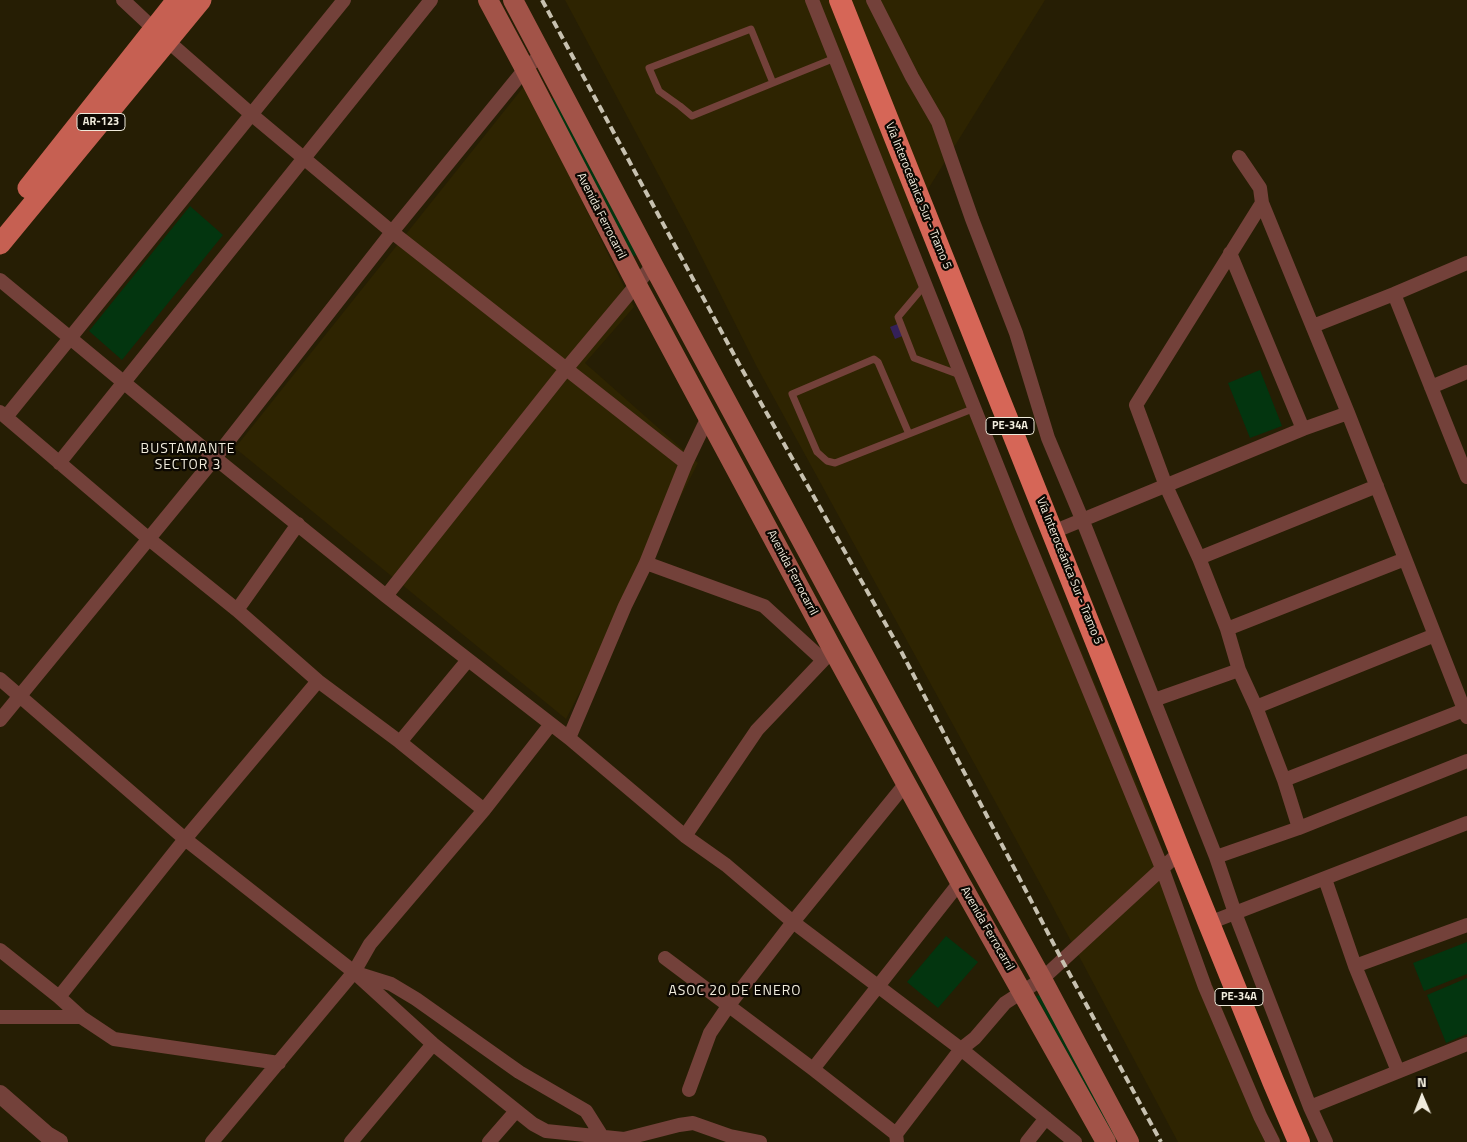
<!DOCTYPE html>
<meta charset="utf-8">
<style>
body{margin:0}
#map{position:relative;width:1467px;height:1142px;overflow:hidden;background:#261e04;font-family:"Titillium Web",sans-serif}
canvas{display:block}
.north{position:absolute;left:1397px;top:1072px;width:50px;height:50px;-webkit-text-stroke:4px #0c0802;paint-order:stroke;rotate:359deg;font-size:14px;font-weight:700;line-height:20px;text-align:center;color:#f0ebdc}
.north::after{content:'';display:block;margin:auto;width:18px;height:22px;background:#f0ebdc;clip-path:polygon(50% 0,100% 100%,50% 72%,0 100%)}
</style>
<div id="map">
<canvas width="1467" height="1142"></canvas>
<div class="north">N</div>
</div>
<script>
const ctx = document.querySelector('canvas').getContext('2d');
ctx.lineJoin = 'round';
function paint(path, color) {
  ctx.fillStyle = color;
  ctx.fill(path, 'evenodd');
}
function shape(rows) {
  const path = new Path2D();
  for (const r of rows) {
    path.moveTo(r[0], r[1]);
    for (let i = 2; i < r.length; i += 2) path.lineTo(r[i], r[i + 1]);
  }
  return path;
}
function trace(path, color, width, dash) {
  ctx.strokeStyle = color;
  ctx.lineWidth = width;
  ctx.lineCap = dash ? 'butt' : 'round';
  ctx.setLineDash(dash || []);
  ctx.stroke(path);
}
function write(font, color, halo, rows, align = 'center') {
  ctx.font = font + ' "Titillium Web",sans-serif';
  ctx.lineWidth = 4.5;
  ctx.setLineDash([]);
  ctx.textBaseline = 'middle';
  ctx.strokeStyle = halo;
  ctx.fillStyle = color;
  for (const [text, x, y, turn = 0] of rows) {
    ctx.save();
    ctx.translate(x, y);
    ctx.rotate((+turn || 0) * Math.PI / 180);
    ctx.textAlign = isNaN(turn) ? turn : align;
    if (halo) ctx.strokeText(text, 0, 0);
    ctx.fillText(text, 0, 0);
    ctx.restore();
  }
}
const built = shape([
 [565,0,1045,0,904,228,1148,810,1207,972,1268,1116,1282,1142,1178,1142,1048,898,757,367,688,230],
 [525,85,634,307,585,363,698,463,566,719,235,448]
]);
const green = shape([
 [555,97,638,254,632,257,549,100],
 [190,206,223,235,122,360,89,331],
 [1260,370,1282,426,1250,438,1228,383],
 [946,936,978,962,938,1008,907,982],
 [1467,942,1467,974,1424,991,1413,963],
 [1467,978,1467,1034,1446,1043,1427,995],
 [1041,995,1119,1137,1115,1139,1036,996]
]);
const building = shape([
 [900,323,905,335,895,339,890,327]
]);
const service = shape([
 [773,83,751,29,649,68,659,91,680,106,692,116,773,83,835,58],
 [925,285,898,317,914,358,960,375],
 [909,434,878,362,874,359,792,394,817,452,827,461,835,463,909,434,975,408]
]);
const minor = shape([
 [123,0,154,29,251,114,392,232,686,463],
 [812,0,1022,528,1162,868,1205,987,1260,1116,1273,1142],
 [873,0,912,77,938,122,972,219,1016,333,1048,438,1082,519,1216,857,1235,913,1310,1107,1326,1142],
 [1239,157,1260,188,1262,203,1348,413,1467,717],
 [1262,203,1136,405,1166,486,1199,558,1227,629,1239,670,1256,707,1284,780,1299,828],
 [1230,253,1303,429],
 [0,280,215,458,386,596,569,738,685,836,726,865,793,922,961,1049,1075,1142],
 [1394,294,1467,477],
 [1313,326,1394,294,1467,263],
 [1431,387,1467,372],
 [0,412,149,539,237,610,318,681,400,742,484,810],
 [6,417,344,0],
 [59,463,431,0],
 [1053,532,1303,429,1348,413],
 [1199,558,1377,486],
 [646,563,764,606,823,660],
 [386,596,566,369,653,265],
 [237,610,298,524],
 [1227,629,1405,559],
 [0,679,185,839,354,972,433,1044,533,1124,546,1131,624,1139,679,1125,693,1123,730,1136,760,1142],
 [1154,700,1239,670],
 [1256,707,1435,635],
 [0,720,215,458,392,232,525,69,542,54],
 [569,738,625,606,646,563,686,463,708,417],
 [400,742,468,660],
 [1284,780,1464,710],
 [685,836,757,730,833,650],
 [1216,857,1299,828,1467,761],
 [1325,879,1355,966,1398,1071],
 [1209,923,1467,823],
 [0,950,59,997,81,1017,114,1039,279,1063],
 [665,958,813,1069,896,1134,897,1142],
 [1355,966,1467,925],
 [359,974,391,984,416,999,519,1072,586,1111,603,1138],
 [59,997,185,839,318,681],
 [0,1017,81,1017],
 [813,1069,960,882],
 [689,1090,710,1033,729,1005,793,922,907,782],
 [1310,1107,1467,1044],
 [896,1134,961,1049,975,1038,1005,1003,1042,979,1180,852],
 [212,1142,354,972,370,944,484,810,551,724],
 [351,1142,433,1044],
 [489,1142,516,1111],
 [1027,1142,1046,1118]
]);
const tertiary = shape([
 [0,1094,47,1135,59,1142]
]);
const secondary = shape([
 [488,0,525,69,637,285,833,650,960,882,1106,1142],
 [513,0,653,265,844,619,958,828,1042,979,1129,1142]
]);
const primary = shape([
 [28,188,177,0],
 [0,244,201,0]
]);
const trunk = shape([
 [840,0,1180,852,1273,1081,1299,1142]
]);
const rail = shape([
 [542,0,739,364,902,653,1062,960,1161,1142]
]);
const shields = [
 [101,122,48],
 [1010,426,48],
 [1239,997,48]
];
const shieldNames = [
 ["AR-123",101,122],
 ["PE-34A",1010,426],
 ["PE-34A",1239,997]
];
const streetNames = [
 ["Vía Interoceánica Sur - Tramo 5",918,196,68],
 ["Avenida Ferrocarril",601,216,63],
 ["Vía Interoceánica Sur - Tramo 5",1069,571,68],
 ["Avenida Ferrocarril",792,573,62],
 ["Avenida Ferrocarril",987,929,60]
];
const neighbourhoodNames = [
 ["BUSTAMANTE",188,450],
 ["SECTOR 3",188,466],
 ["ASOC 20 DE ENERO",735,992]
];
paint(built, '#2e2401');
paint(green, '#03350f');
paint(building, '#342159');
trace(service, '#73413a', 7);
trace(minor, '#73413a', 14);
trace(tertiary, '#73413a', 18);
trace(secondary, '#a25348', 20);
trace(primary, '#c66052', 21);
trace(trunk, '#d66657', 22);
trace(rail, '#c7c1b0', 4, [8, 4]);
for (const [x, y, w] of shields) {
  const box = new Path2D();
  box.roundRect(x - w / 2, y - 8.5, w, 17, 4);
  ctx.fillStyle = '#0c0802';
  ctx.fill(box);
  trace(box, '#f0ebdc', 1);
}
write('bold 11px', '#f0ebdc', null, shieldNames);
write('12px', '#f0ebdc', '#0c0802', streetNames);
ctx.letterSpacing = '1px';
write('14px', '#f0ebdc', '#0c0802', neighbourhoodNames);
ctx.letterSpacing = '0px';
</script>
